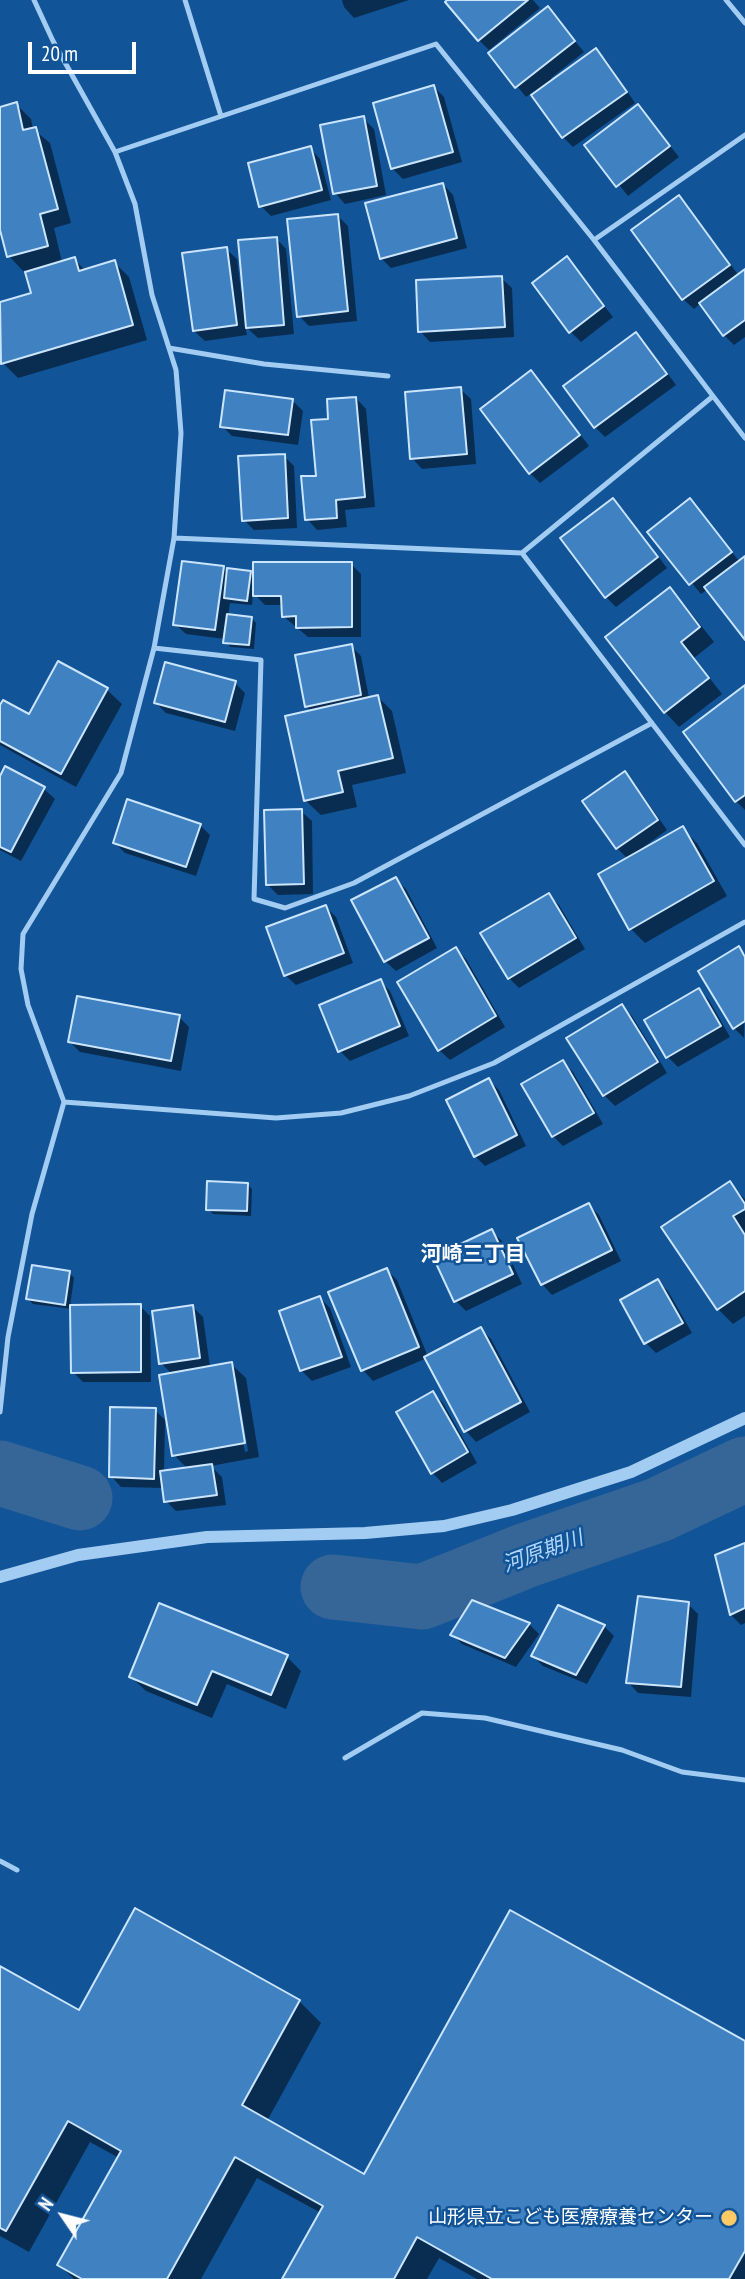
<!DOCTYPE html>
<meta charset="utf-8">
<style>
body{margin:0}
#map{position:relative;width:745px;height:2279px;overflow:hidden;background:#125498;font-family:"PT Sans Narrow",sans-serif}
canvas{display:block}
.north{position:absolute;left:28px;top:2181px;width:70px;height:70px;-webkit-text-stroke:5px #125498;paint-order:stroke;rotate:305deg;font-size:19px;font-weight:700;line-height:28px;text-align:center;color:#fff}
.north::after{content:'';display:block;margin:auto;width:24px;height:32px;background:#fff;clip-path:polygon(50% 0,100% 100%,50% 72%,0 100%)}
.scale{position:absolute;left:28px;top:42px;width:108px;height:32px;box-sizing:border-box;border:4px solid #fff;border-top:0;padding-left:9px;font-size:21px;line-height:24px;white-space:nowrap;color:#fff;-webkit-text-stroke:5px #125498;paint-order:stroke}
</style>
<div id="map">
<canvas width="745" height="2279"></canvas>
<div class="north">N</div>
<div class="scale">20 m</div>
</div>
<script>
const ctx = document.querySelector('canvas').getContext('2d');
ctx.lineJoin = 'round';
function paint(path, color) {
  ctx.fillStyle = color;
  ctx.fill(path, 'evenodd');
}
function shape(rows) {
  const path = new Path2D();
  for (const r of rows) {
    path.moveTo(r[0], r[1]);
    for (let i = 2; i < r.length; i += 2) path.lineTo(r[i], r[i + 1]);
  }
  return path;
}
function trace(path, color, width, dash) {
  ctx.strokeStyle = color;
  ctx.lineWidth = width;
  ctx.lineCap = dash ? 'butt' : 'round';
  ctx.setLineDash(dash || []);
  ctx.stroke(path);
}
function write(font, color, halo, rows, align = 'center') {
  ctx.font = font + ' "PT Sans Narrow","Noto Sans JP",sans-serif';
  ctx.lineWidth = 5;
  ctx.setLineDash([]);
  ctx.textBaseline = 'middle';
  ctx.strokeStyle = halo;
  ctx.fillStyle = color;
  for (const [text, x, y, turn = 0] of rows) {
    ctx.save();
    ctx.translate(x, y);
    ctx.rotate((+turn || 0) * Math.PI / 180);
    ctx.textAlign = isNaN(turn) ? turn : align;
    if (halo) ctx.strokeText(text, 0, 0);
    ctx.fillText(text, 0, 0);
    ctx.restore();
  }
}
const shadow = shape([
 [342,0,409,0,354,18,344,7],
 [450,0,533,0,540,8,489,50,479,40],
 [548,8,584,52,551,78,553,81,595,50,606,60,635,103,573,147,563,137,532,93,526,97,491,54],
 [434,87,444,97,462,162,403,179,393,169,375,104],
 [16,104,31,119,33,129,50,143,71,223,54,228,62,262,74,259,86,271,114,262,129,277,147,340,18,378,3,363,0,353,0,304,33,294,26,270,23,271,9,256,0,224,0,109],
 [638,106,679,157,628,196,587,145],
 [363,118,374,129,386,195,345,204,335,193],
 [310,148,320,159,331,200,271,216,261,206],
 [443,184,453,195,467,248,391,268,381,258],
 [679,197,689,208,739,276,745,272,745,337,734,345,724,335,701,303,694,309,683,299],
 [338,216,348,226,357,321,309,326,299,316],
 [276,238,286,249,294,334,258,338,245,326,247,335,205,341,194,331,226,249,237,259,241,291,244,291],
 [567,259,613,317,581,342,571,332],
 [501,278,512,288,514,337,430,342,420,331],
 [636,334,646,344,676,385,605,437,595,427],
 [531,372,541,383,589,446,540,483,530,473],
 [460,389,471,399,476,464,422,469,412,458],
 [356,398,366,409,375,507,345,510,347,527,317,530,307,519,330,420],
 [292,400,303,411,298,445,232,436,222,426],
 [284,456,294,466,297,528,254,530,244,520],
 [613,500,623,510,667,568,616,607,606,597],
 [689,500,740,562,745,558,745,638,708,589,701,594,649,532],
 [351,564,361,574,361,637,308,637,283,616,283,605,265,605,253,593,252,605,230,603,228,616,252,618,256,623,254,649,230,647,225,639,186,634,175,624,223,568,228,574,250,573,255,577],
 [670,589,684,604,714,642,694,658,722,694,679,727,665,712],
 [351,646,361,656,369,698,377,696,392,711,406,773,352,785,357,807,321,815,306,801,287,718,312,712,306,706],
 [59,663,107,690,122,704,76,787,0,745,0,709,29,716],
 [235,683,245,693,235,731,166,713,156,703],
 [745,688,745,810,736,801],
 [6,768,44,789,55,799,21,861,0,850,0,780],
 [625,774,635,784,667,830,638,851,639,853,682,829,697,843,727,896,645,943,630,928,628,859,617,848],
 [301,811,312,821,313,894,278,895,267,884],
 [200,825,210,835,196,876,125,853,115,843],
 [395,879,406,889,437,948,396,971,385,961],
 [549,895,559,905,585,949,519,988,509,978],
 [326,907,336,917,353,963,296,985,285,975],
 [738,948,745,955,744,1038,734,1028],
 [456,949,466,959,505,1027,450,1060,439,1050],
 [380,981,390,991,409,1036,350,1061,340,1051],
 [699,990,709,1000,730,1037,678,1067,668,1057],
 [622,1006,632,1016,667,1073,615,1106,604,1095,569,1038],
 [179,1017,189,1027,181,1071,80,1052,70,1042],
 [563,1062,573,1072,603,1124,563,1146,553,1136],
 [489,1080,499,1090,526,1146,485,1166,475,1156],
 [729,1183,745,1199,745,1316,733,1324,718,1309,663,1227],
 [247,1184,252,1189,251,1216,213,1214,208,1209],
 [589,1205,599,1215,621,1261,552,1295,542,1284],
 [491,1231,502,1241,522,1284,466,1311,456,1301],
 [387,1270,397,1280,428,1357,481,1329,491,1339,530,1412,476,1442,466,1431,427,1358,373,1381,363,1370,331,1293],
 [70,1273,74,1278,70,1306,140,1306,150,1316,151,1382,83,1382,73,1372,72,1309,33,1304,28,1299],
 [658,1281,668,1291,692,1333,656,1353,646,1343],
 [320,1298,330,1308,351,1367,312,1381,301,1370],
 [193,1307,203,1317,210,1367,231,1364,246,1378,259,1457,211,1466,222,1477,226,1505,176,1511,166,1501,164,1488,121,1487,111,1476,155,1410,165,1420,164,1472,188,1469,174,1455,172,1374,161,1363],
 [232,1378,236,1378,248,1451,245,1452],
 [433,1393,443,1403,477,1463,442,1483,432,1472],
 [745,1545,745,1623,741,1625,731,1615,717,1556],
 [688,1604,698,1614,691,1697,638,1693,628,1682],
 [529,1624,539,1634,516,1667,462,1644,452,1634],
 [604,1626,614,1636,587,1684,543,1666,533,1656],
 [287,1657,301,1671,286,1709,227,1684,212,1718,146,1691,131,1677],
 [0,1968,79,2012,299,2001,321,2023,267,2121,364,2176,745,2043,745,2279,477,2279,439,2258,427,2279,284,2279,321,2213,257,2178,201,2279,74,2279,59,2265,119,2158,90,2142,29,2252,0,2236]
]);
const river = shape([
 [0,1473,80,1498],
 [333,1587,422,1597,527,1555,658,1510,745,1469]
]);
const building = shape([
 [447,0,528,0,478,41,445,2,447,0],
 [548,6,575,41,515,88,488,53,548,6],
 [596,48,627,92,562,138,531,95,596,48],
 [434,85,453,152,391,169,373,103,434,85],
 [17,102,23,130,36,127,58,209,40,214,48,246,7,257,0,230,0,107,17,102],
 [638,104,670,146,616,187,584,145,638,104],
 [364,116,377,186,333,194,320,125,364,116],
 [311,146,322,190,259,207,248,163,311,146],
 [443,183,457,238,380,259,365,203,443,183],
 [679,195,730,265,682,300,631,230,679,195],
 [338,214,348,311,297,317,287,219,338,214],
 [277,237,284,325,246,328,238,240,277,237],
 [227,247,237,325,193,331,182,253,227,247],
 [567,256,604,306,569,333,532,283,567,256],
 [75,257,79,271,115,260,133,325,1,364,0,302,31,293,25,272,75,257],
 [745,269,745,320,723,336,699,303,745,269],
 [502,276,505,327,418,332,416,280,502,276],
 [636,332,667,374,594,428,563,386,636,332],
 [531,370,580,435,529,474,480,409,531,370],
 [461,387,467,454,410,459,405,392,461,387],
 [225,390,293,399,288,435,220,427,225,390],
 [356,397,365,497,336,500,337,518,305,520,301,476,316,476,311,420,328,419,327,399,356,397],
 [285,454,288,518,242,521,238,456,285,454],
 [613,498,658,557,605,598,560,538,613,498],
 [690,498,732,552,689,585,647,532,690,498],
 [745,556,745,640,704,587,745,556],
 [182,561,224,566,215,630,173,625,182,561],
 [253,562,352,562,352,627,296,628,296,616,282,617,281,596,253,596,253,562],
 [227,568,251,571,247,601,224,598,227,568],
 [670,587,700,627,681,642,709,678,664,713,605,637,670,587],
 [227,614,252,617,249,645,223,643,227,614],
 [352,644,361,695,305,707,295,655,352,644],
 [58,661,108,688,61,774,0,741,0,705,3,700,29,714,58,661],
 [165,662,236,681,225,722,154,703,165,662],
 [745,685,745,795,735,802,683,732,745,685],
 [378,695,393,758,338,771,343,792,304,801,285,716,378,695],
 [5,766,45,787,11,852,0,847,0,776,5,766],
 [625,771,658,820,616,849,582,801,625,771],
 [127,799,201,824,186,867,113,843,127,799],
 [302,809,304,884,266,885,264,810,302,809],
 [683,826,714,881,629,930,598,874,683,826],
 [396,877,429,938,384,962,351,900,396,877],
 [549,893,576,938,508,979,480,933,549,893],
 [326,905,344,953,284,976,266,927,326,905],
 [739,946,745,957,745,1021,733,1029,698,971,739,946],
 [456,947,496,1016,438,1051,397,982,456,947],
 [381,979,400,1026,338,1052,319,1005,381,979],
 [699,988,721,1026,666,1058,644,1020,699,988],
 [77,996,180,1015,171,1061,68,1042,77,996],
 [622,1004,658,1062,603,1096,566,1038,622,1004],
 [563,1060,594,1113,552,1137,521,1084,563,1060],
 [489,1078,517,1135,474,1157,446,1100,489,1078],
 [207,1181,248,1183,247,1211,206,1210,207,1181],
 [730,1181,745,1204,745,1209,733,1216,745,1235,745,1291,717,1310,661,1227,730,1181],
 [589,1203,612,1250,541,1285,517,1238,589,1203],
 [492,1229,513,1274,454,1302,433,1257,492,1229],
 [32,1265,70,1271,65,1305,26,1299,32,1265],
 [387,1268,419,1347,361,1371,328,1292,387,1268],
 [658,1279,683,1323,644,1344,620,1300,658,1279],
 [320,1296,342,1357,300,1371,279,1311,320,1296],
 [141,1304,141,1372,71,1373,70,1305,141,1304],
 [193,1305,200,1358,159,1364,152,1311,193,1305],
 [481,1327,521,1402,464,1432,424,1357,481,1327],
 [232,1362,245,1443,172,1456,159,1375,232,1362],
 [433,1391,468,1452,431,1474,396,1412,433,1391],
 [110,1407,156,1408,154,1479,109,1477,110,1407],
 [212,1464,217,1495,164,1502,160,1471,212,1464],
 [745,1543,745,1608,730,1615,715,1555,745,1543],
 [638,1596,689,1602,681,1687,626,1683,638,1596],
 [472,1600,530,1623,505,1658,450,1635,472,1600],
 [159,1603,288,1655,271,1695,212,1671,197,1705,129,1677,159,1603],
 [558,1605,605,1625,576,1675,531,1656,558,1605],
 [135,1908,300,2000,242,2105,364,2174,510,1910,745,2041,745,2251,729,2279,492,2279,417,2237,394,2279,282,2279,323,2206,235,2157,167,2279,82,2279,57,2265,121,2151,68,2121,6,2231,0,2228,0,1966,79,2010,135,1908]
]);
const service = shape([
 [185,0,221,116],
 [726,0,745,23],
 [115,152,436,44,594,240,745,438],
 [594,240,745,135],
 [169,348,264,364,388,376],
 [174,538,522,553,712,397],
 [522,553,745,845],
 [154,648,261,660,254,899,285,908,354,883,652,723],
 [64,1102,276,1118,341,1113,409,1096,494,1063,745,922],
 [0,1412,8,1337,32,1214,64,1102,28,1005,21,969,23,934,121,773,154,648,174,538,181,433,176,370,152,295,135,204,115,152,53,41,34,0],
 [345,1758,422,1713,485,1718,622,1750,682,1772,745,1780],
 [0,1861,17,1870]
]);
const tertiary = shape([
 [0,1577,78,1555,207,1537,365,1533,444,1526,512,1510,631,1472,745,1418]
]);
const markers = [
 [729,2218,9,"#ffca65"]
];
const poiNames = [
 ["山形県立こども医療療養センター",713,2218]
];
const neighbourhoodNames = [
 ["河崎三丁目",473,1255]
];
const waterNames = [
 ["河原期川",543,1552,-20]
];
paint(shadow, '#0007');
trace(river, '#366697', 65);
paint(building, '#3f81c1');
trace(building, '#cbe5fd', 2);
trace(service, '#a3ccf3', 5);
trace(tertiary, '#a3ccf3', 12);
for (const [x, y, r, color] of markers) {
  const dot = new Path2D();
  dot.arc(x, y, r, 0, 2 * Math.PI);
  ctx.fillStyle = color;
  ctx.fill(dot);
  trace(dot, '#125498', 2.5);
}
write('19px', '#fff', '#125498', poiNames, 'right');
write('bold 21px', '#fff', '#125498', neighbourhoodNames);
write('italic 21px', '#b0d6fa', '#125498', waterNames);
</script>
